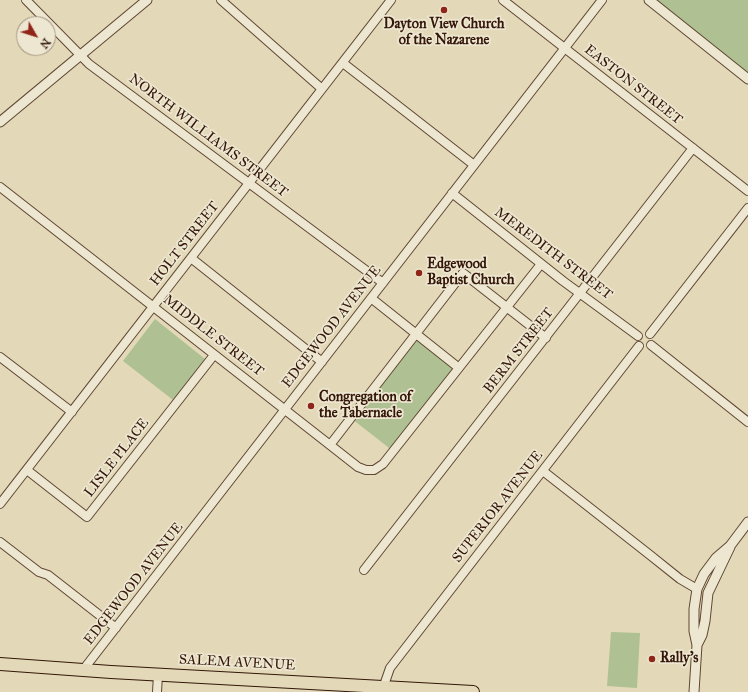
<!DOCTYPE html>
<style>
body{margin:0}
#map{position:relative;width:748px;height:692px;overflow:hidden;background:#e3d9b8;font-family:"IM FELL Great Primer",serif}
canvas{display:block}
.north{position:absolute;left:16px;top:16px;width:40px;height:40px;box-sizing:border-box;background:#ede6d1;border:1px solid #a39380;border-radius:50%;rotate:129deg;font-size:11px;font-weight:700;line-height:16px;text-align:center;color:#331607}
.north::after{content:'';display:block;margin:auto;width:14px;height:18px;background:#8f2418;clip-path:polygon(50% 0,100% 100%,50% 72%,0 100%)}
</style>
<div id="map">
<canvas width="748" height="692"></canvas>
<div class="north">N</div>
</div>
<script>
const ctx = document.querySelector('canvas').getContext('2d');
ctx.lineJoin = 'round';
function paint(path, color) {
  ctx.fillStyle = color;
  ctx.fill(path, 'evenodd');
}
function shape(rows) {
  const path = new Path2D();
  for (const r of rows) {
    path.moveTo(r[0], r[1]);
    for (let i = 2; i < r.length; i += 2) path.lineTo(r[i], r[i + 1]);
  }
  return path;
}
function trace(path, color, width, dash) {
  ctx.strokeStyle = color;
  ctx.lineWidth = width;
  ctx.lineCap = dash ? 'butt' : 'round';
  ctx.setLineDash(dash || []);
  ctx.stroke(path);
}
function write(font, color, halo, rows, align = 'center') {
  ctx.font = font + ' "IM FELL Great Primer",serif';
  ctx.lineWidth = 3.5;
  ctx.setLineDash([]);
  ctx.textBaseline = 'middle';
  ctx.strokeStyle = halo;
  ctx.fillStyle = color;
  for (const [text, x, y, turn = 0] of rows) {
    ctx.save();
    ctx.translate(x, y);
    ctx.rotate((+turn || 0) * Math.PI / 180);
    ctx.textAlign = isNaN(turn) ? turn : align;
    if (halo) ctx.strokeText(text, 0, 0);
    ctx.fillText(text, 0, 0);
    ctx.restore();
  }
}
const green = shape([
 [649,0,748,0,748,79],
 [155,319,205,359,173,400,123,361],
 [416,336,457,369,393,451,352,419],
 [611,632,640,633,637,688,607,686]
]);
const minor = shape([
 [26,0,89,64,383,283],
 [221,0,322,89],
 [503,0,748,191],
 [343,63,474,165],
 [0,187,330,445,358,467,366,470,374,470,383,464,541,264],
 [452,193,563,281,638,336],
 [191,258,322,362],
 [371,298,459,368],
 [650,334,748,208],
 [651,345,748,422],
 [0,357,72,412],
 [330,445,463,273,546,338],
 [27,470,87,517,214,355],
 [543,471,650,555,680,579,697,589],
 [0,504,391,0],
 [0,542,39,572,48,575,116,628],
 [364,570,693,148],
 [83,670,602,0],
 [382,691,390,668,639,346],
 [157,692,158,675]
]);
const tertiary = shape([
 [649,0,748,79],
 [0,122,147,0],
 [697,645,702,635,705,621,708,593,730,547],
 [694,692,697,645,694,631,694,609,697,589,704,574,716,558,730,546,748,522]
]);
const primary = shape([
 [0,664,111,672,473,692]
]);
const markers = [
 [444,10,4,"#8f2418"],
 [419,273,4,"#8f2418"],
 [311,406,4,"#8f2418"],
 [652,659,4,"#8f2418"]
];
const poiNames = [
 ["Dayton View Church",444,25,"center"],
 ["of the Nazarene",444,41,"center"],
 ["Edgewood",427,265],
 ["Baptist Church",427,281],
 ["Congregation of",319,398],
 ["the Tabernacle",319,414],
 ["Rally's",660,659]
];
const streetNames = [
 ["EASTON STREET",633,85,38],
 ["NORTH WILLIAMS STREET",208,136,37],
 ["HOLT STREET",185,244,-52],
 ["MEREDITH STREET",553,254,37],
 ["EDGEWOOD AVENUE",332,327,-52],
 ["MIDDLE STREET",213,336,38],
 ["BERM STREET",519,351,-52],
 ["LISLE PLACE",117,458,-52],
 ["SUPERIOR AVENUE",498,507,-52],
 ["EDGEWOOD AVENUE",134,584,-52],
 ["SALEM AVENUE",237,663,3]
];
paint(green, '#afc092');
trace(minor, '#5f4733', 10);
trace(tertiary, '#5f4733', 11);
trace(primary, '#331607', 14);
trace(minor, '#ede6d1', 8);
trace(tertiary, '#ede6d1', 9);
trace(primary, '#e3d9b8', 12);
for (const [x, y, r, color] of markers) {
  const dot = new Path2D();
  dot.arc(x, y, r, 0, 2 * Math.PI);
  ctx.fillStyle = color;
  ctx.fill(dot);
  trace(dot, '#ede6d1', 1.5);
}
write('bold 14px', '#331607', '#ede6d1', poiNames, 'left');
write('14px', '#331607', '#ede6d1', streetNames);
</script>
